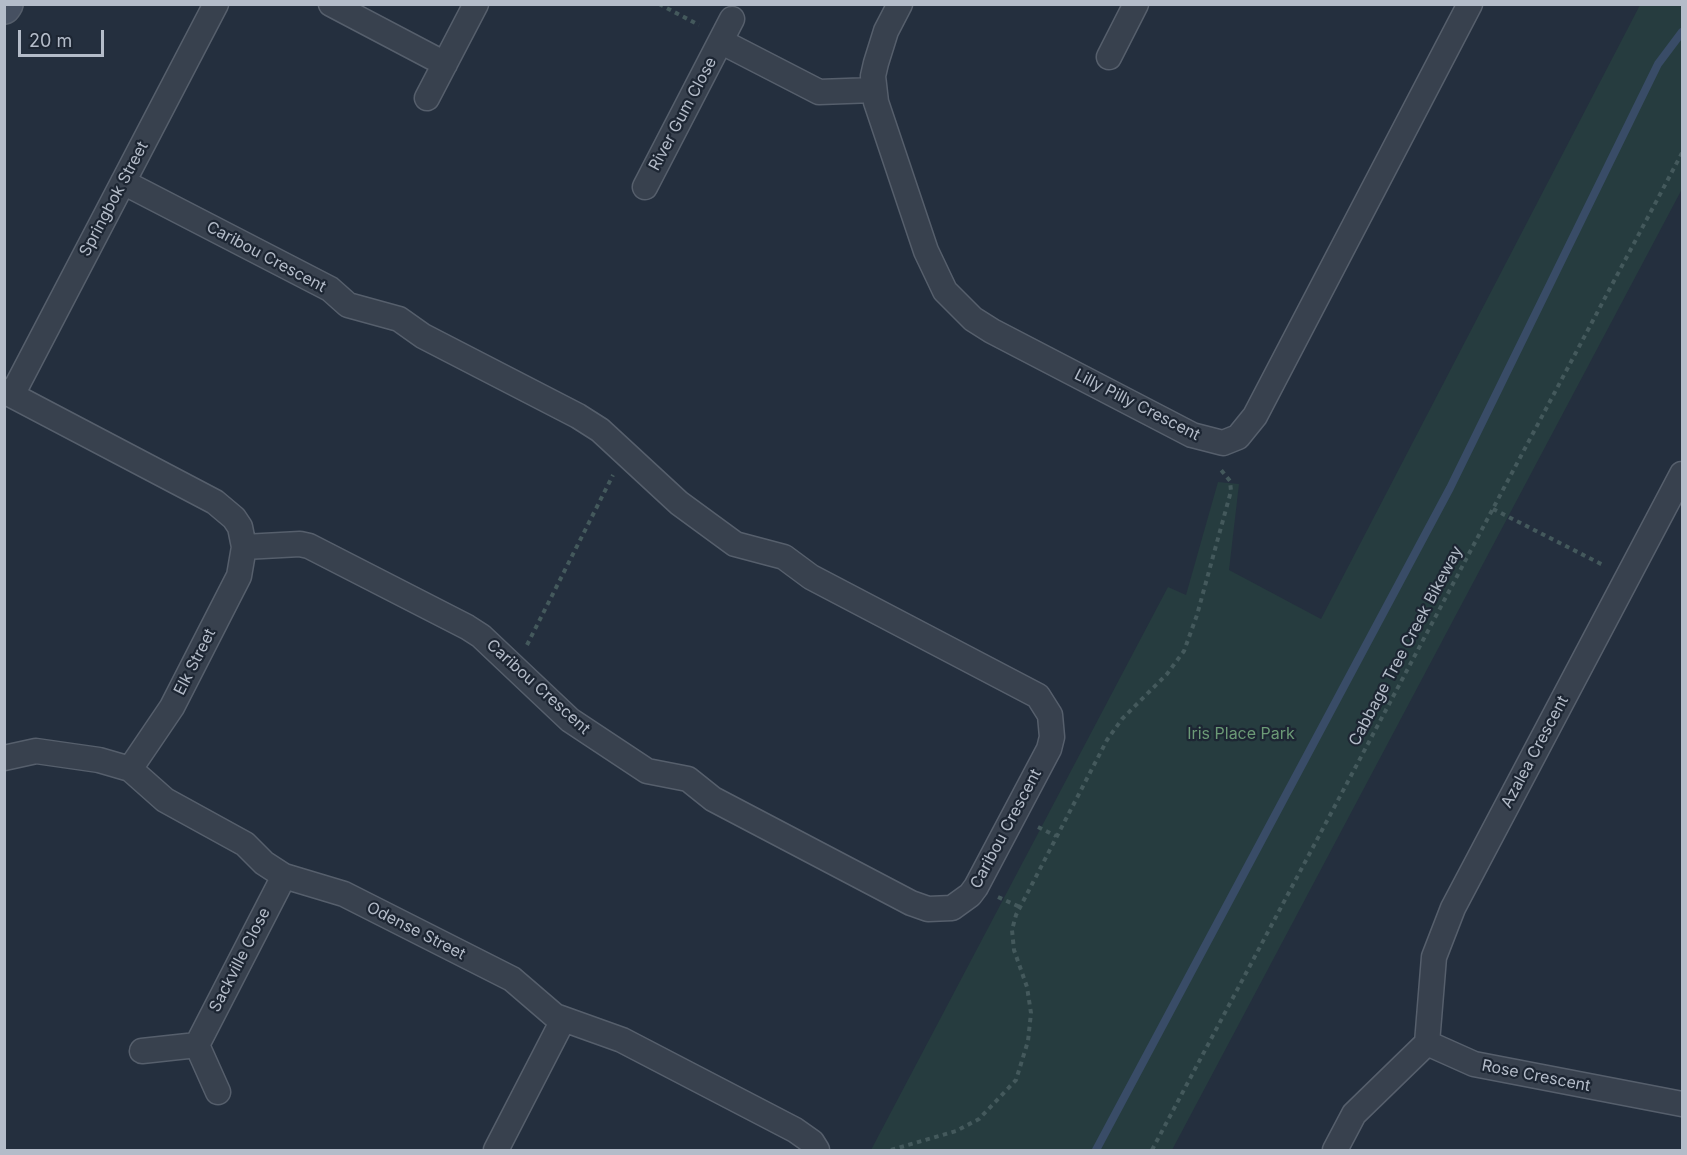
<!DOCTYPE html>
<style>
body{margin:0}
#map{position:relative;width:1687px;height:1155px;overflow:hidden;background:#242f3e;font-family:Inter,sans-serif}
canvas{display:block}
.frame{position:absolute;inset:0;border:6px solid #b4bcc9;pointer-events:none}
.scale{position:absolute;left:18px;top:30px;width:86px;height:27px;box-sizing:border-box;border:3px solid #b4bcc9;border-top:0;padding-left:8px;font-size:18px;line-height:21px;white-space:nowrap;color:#b4bcc9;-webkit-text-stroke:4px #1d2633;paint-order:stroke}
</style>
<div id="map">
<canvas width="1687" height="1155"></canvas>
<div class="frame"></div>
<div class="scale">20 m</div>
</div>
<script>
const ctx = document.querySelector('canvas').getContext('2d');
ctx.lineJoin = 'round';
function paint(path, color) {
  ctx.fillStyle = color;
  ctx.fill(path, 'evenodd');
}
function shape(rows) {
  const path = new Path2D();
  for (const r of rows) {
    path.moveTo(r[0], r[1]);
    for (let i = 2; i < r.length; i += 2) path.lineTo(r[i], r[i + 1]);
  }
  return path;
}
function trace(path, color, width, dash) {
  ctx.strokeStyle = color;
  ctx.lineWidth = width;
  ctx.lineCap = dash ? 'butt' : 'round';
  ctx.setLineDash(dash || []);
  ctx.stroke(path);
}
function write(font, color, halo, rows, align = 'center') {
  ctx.font = font + ' Inter,sans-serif';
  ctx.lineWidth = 4.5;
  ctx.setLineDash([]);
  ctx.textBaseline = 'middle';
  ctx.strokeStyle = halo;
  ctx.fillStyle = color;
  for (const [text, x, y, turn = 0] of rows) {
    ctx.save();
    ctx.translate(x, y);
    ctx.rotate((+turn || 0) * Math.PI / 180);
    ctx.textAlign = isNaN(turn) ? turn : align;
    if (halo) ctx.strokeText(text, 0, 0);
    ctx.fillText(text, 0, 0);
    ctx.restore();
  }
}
const green = shape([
 [1640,5,1682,5,1682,189,1172,1150,871,1150,1168,587,1186,595,1218,482,1239,484,1229,570,1321,619]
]);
const stream = shape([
 [1096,1150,1450,488,1658,64,1682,32]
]);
const path = shape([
 [659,4,699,25],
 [1493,509,1605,566],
 [527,645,613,475],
 [1038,827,1056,836],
 [998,897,1020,907],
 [891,1150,956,1131,979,1119,1016,1080,1028,1041,1031,1013,1027,987,1014,950,1012,930,1016,915,1107,740,1122,719,1167,674,1184,651,1197,615,1231,491,1230,481,1221,470],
 [1152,1150,1682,153]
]);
const street = shape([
 [331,4,445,64],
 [900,4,886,31,876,63,873,76,876,102,926,251,945,291,973,319,992,331,1192,435,1223,443,1238,437,1255,416,1470,4],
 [722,42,819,92,874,90],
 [1109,57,1136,4],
 [427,98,476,4],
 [645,187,732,19],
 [4,391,215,502,234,518,240,527,244,547,300,544,309,546,467,627,481,636,570,720,647,771,688,779,713,799,911,903,928,909,952,908,970,895,976,887,1049,749,1052,737,1050,715,1038,696,811,577,784,557,735,544,679,503,600,430,578,416,423,336,399,319,348,305,330,289,123,182],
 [12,395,216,4],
 [4,758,36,751,99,760,130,769,165,800,245,844,264,863,284,876,344,894,512,979,555,1016,622,1040,795,1130,812,1142,817,1150],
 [130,769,172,707,239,576,244,547],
 [1427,1043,1434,957,1453,908,1682,474],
 [197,1045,284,876],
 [142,1051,197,1045,218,1092],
 [496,1150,563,1020],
 [1335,1150,1354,1114,1427,1043,1474,1064,1682,1104]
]);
const secondary = shape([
 [4,7,6,4]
]);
const streetNames = [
 ["River Gum Close",683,114,-62],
 ["Springbok Street",114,199,-62],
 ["Caribou Crescent",266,257,28],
 ["Lilly Pilly Crescent",1137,405,27],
 ["Cabbage Tree Creek Bikeway",1406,646,-62],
 ["Elk Street",195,662,-63],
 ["Caribou Crescent",538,687,42],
 ["Azalea Crescent",1535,752,-62],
 ["Caribou Crescent",1006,829,-62],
 ["Odense Street",416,931,27],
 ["Sackville Close",240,960,-63],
 ["Rose Crescent",1536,1076,11]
];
const parkNames = [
 ["Iris Place Park",1241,734]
];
paint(green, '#263c3f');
trace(stream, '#394c67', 8);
trace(street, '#565f6c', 27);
trace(secondary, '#565f6c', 36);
trace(path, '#44595c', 4, [4.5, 4.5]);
trace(street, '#38414e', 24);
trace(secondary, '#465061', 33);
write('16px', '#b4bcc9', '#1d2633', streetNames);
write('16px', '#6b9a76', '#1d2633', parkNames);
</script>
